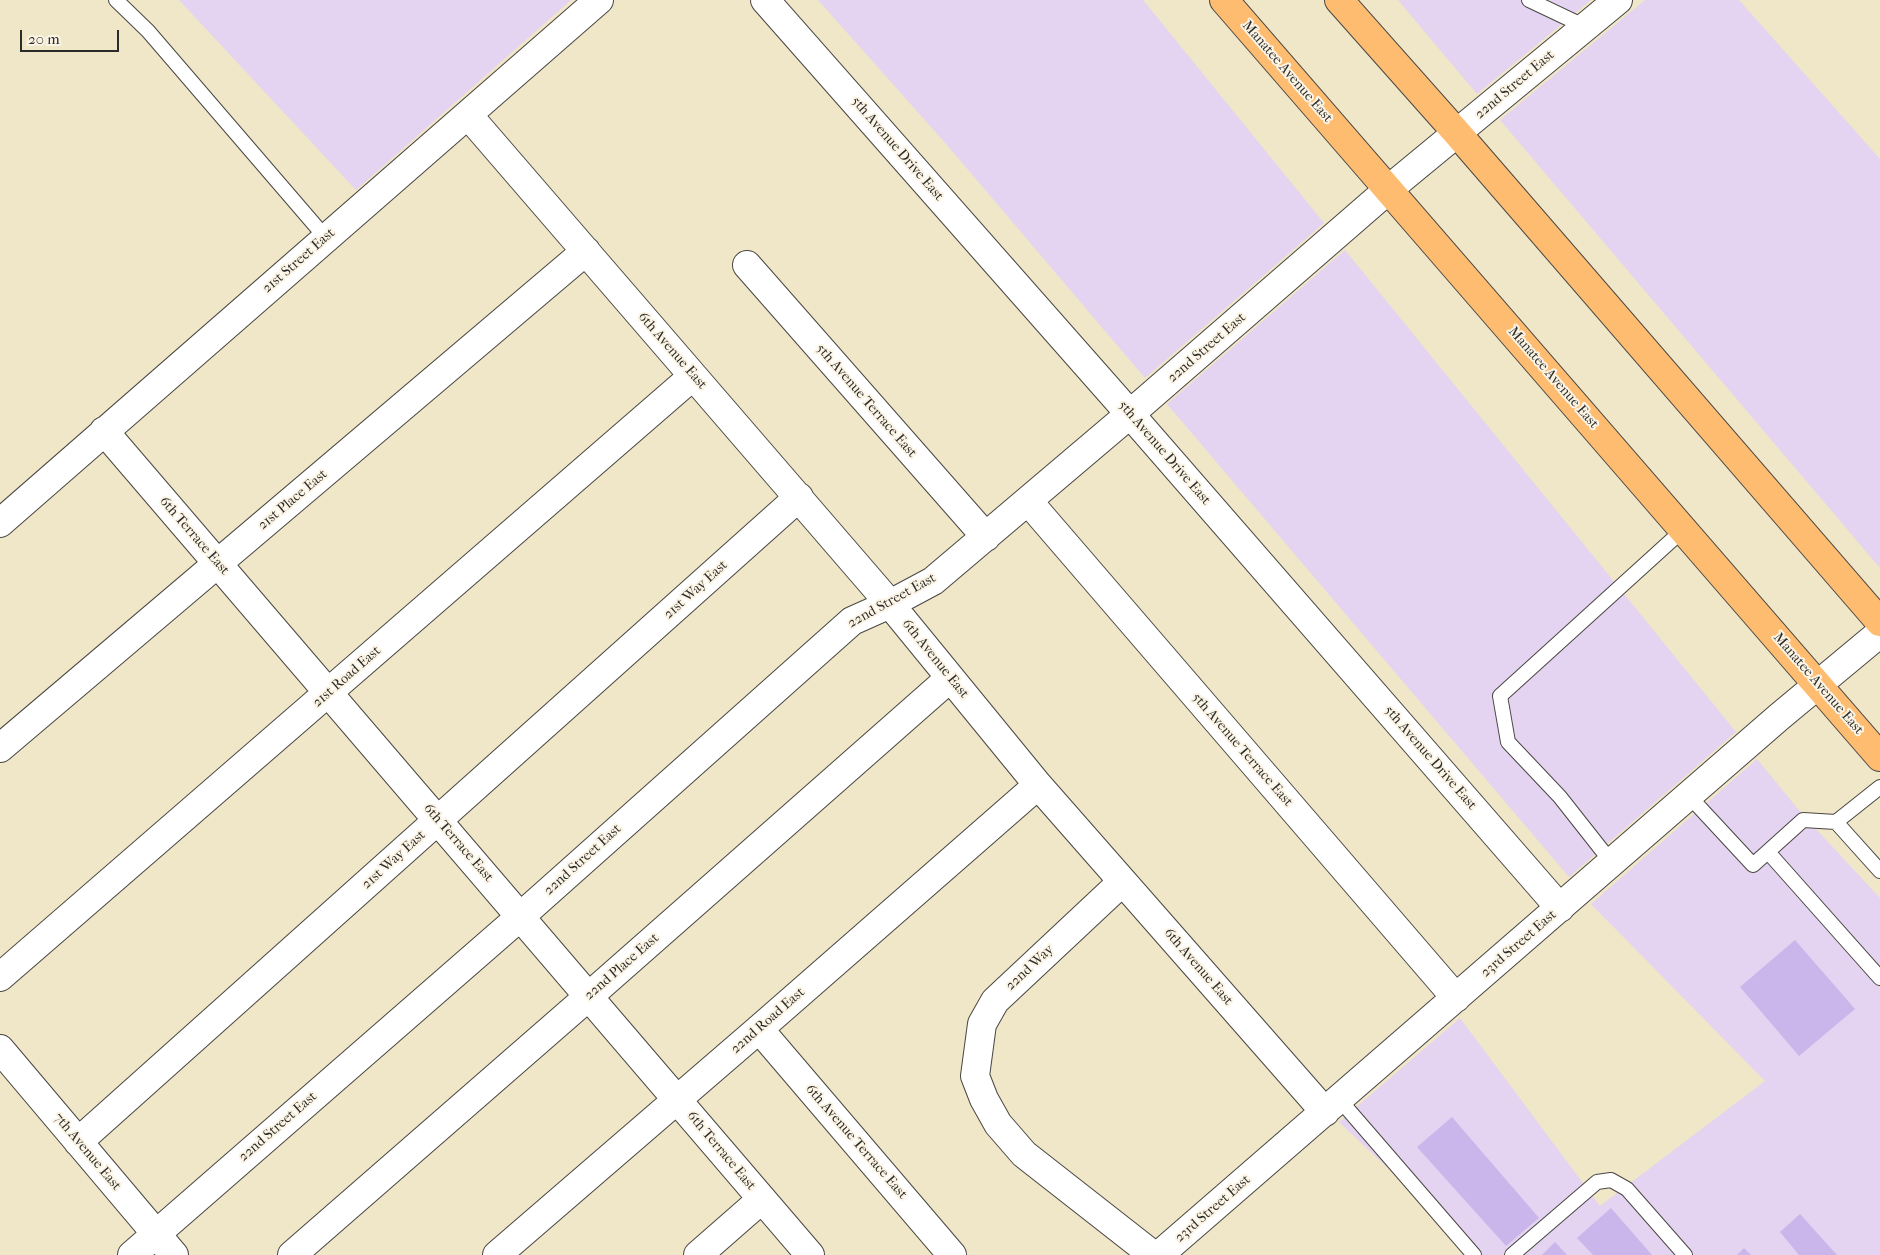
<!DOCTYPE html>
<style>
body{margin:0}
#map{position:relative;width:1880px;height:1255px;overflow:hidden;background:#f0e6c8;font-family:"IM FELL French Canon",serif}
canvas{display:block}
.scale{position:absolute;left:20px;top:30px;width:99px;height:22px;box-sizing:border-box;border:2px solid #2b2b2b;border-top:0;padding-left:6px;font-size:15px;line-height:18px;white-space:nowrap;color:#2b2b2b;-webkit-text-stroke:4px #fcf5e5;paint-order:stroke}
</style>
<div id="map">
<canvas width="1880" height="1255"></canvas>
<div class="scale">20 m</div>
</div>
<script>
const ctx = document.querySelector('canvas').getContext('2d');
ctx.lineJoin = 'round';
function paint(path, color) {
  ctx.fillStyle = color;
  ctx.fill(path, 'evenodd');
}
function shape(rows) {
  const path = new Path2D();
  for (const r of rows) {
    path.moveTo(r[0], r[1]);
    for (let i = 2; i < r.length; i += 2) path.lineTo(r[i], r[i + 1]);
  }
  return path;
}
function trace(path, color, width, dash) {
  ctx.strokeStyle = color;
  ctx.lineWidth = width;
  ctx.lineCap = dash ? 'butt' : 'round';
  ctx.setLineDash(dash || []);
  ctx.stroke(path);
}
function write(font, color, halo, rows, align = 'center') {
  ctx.font = font + ' "IM FELL French Canon",serif';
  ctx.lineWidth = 4;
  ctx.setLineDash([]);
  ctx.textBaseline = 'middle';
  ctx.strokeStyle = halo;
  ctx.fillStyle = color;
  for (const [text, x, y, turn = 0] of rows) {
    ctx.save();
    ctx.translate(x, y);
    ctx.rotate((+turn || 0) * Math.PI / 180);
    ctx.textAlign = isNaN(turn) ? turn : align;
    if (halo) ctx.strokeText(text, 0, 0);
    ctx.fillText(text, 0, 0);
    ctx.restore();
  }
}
const built = shape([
 [179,0,571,0,356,190],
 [818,0,1143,0,1324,223,1145,378,947,145],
 [1398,0,1591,0,1477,94],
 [1645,0,1739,0,1880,159,1880,568,1500,120],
 [1345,250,1736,732,1569,877,1167,404],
 [1757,759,1802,814,1880,898,1880,1255,1480,1255,1339,1122,1460,1018,1600,1206,1765,1081,1591,904]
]);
const building = shape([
 [1795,940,1855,1009,1799,1056,1740,987],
 [1452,1117,1539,1218,1506,1246,1417,1147],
 [1611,1208,1652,1255,1593,1255,1577,1238],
 [1800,1214,1837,1255,1799,1255,1780,1232],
 [1555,1242,1567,1255,1542,1255],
 [1744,1248,1751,1255,1737,1255]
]);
const lane = shape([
 [116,0,148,31,326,238],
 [1529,0,1586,27],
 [1689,796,1753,865,1803,820,1836,822,1880,787],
 [1836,822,1880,871],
 [1768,852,1880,978],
 [1612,863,1560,797,1508,742,1500,696,1684,529],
 [1339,1099,1474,1255],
 [1512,1255,1597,1182,1611,1180,1627,1189,1685,1255]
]);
const street = shape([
 [765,0,1130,414,1560,908],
 [468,115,890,604,1038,785,1325,1112],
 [747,265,986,537],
 [104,431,810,1255],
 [1028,501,1456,998],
 [0,523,599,0],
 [0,748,586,251],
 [1122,882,995,1001,982,1024,975,1076,984,1099,998,1124,1024,1154,1153,1255],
 [0,977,693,376],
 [759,1029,952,1255],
 [0,1049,174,1255],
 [78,1142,799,497],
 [132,1255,521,916,852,621,890,604,933,581,1130,414,1389,189,1618,0],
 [292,1255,588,997,950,678],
 [497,1255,759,1029,1038,785],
 [698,1255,762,1199],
 [1159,1255,1779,717,1880,633]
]);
const primary = shape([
 [1224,0,1880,757],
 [1339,0,1457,133,1880,622]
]);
const streetNames = [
 ["Manatee Avenue East",1287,72,49],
 ["22nd Street East",1515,85,-40],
 ["5th Avenue Drive East",897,149,49],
 ["21st Street East",299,261,-41],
 ["22nd Street East",1207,348,-41],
 ["6th Avenue East",672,351,49],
 ["Manatee Avenue East",1553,378,49],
 ["5th Avenue Terrace East",866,401,49],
 ["5th Avenue Drive East",1164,453,49],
 ["21st Place East",293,500,-40],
 ["6th Terrace East",194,536,49],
 ["21st Way East",696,590,-42],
 ["22nd Street East",892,601,-29],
 ["6th Avenue East",935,659,51],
 ["21st Road East",347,677,-41],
 ["Manatee Avenue East",1818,684,49],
 ["5th Avenue Terrace East",1242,750,49],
 ["5th Avenue Drive East",1430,758,49],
 ["6th Terrace East",458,843,49],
 ["21st Way East",394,860,-42],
 ["22nd Street East",583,860,-42],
 ["23rd Street East",1519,944,-41],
 ["22nd Place East",622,967,-41],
 ["6th Avenue East",1198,967,49],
 ["22nd Way",1030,968,-43],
 ["22nd Road East",768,1021,-41],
 ["22nd Street East",278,1127,-41],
 ["6th Avenue Terrace East",856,1142,49],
 ["6th Terrace East",721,1151,50],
 ["7th Avenue East",87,1152,50],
 ["23rd Street East",1213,1209,-41]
];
paint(built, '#e4d3f1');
paint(building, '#cbb6eb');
trace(lane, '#494743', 16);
trace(street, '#494743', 30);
trace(primary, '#494743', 30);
trace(lane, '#fff', 14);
trace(street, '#fff', 28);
trace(primary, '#febc70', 28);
write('14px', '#2b2b2b', '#fcf5e5', streetNames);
</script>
